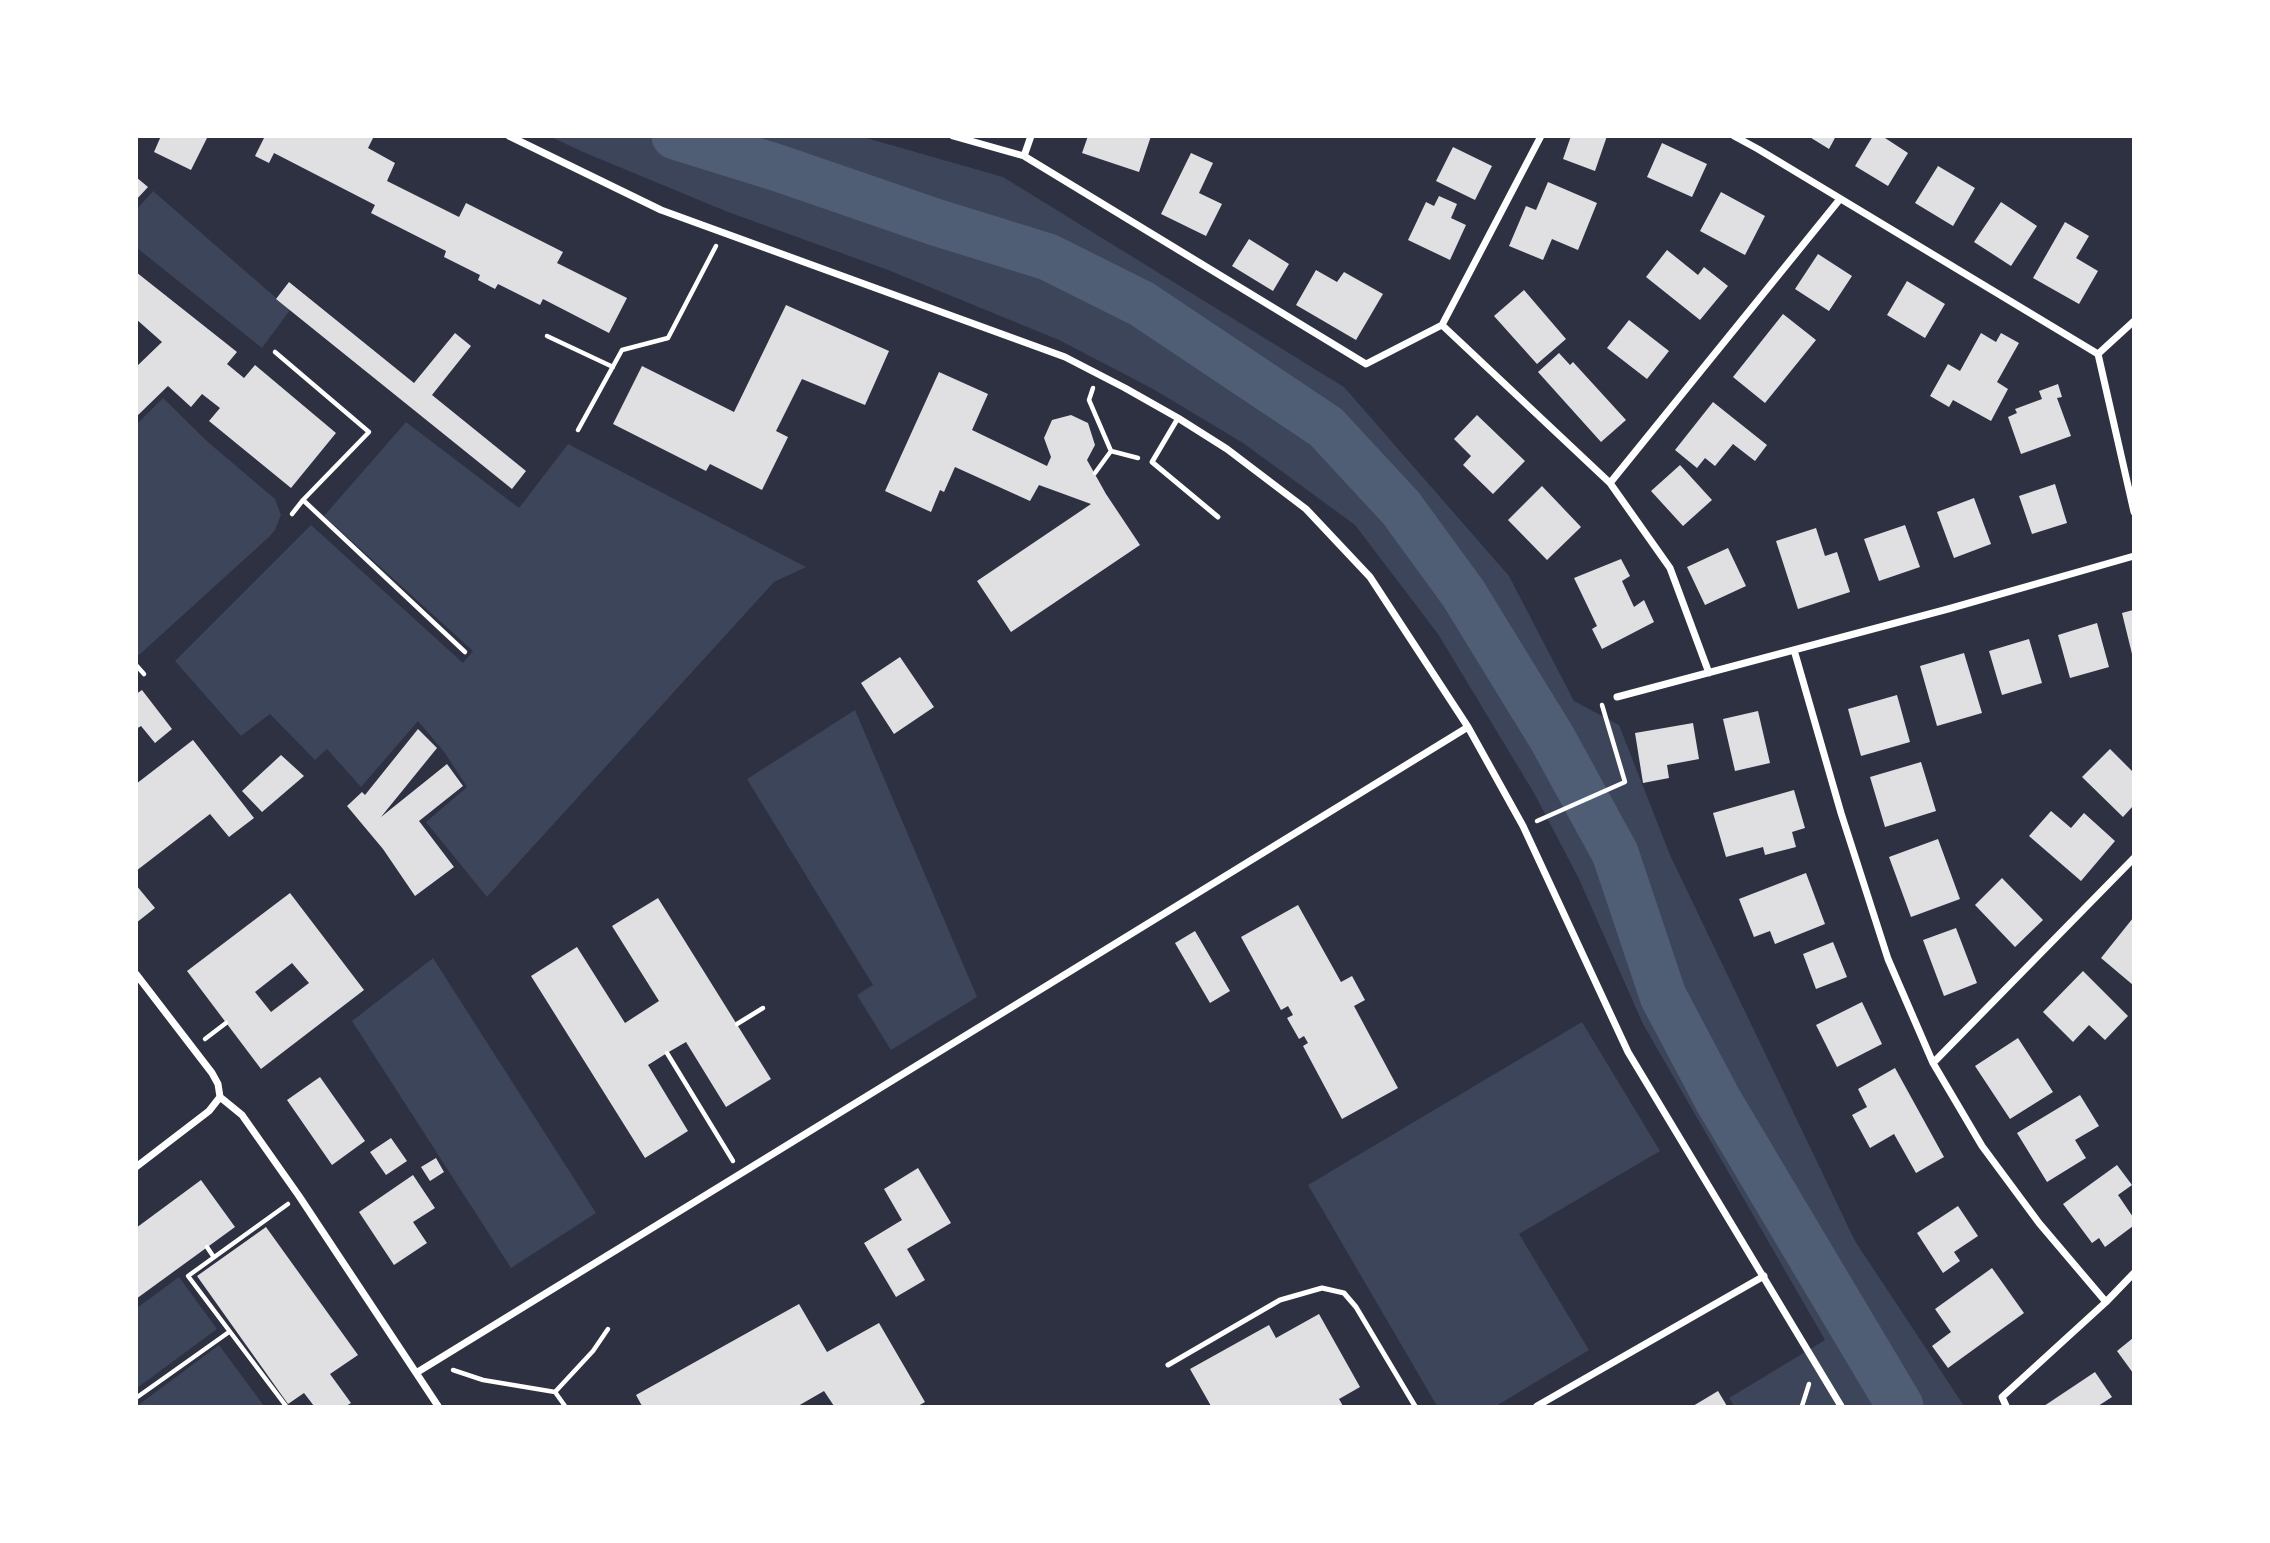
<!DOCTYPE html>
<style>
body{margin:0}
#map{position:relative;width:2270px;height:1543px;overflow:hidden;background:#2d3142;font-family:Jost,sans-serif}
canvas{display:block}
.frame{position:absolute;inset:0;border:138px solid #fff;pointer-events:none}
</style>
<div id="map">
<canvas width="2270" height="1543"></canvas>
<div class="frame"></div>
</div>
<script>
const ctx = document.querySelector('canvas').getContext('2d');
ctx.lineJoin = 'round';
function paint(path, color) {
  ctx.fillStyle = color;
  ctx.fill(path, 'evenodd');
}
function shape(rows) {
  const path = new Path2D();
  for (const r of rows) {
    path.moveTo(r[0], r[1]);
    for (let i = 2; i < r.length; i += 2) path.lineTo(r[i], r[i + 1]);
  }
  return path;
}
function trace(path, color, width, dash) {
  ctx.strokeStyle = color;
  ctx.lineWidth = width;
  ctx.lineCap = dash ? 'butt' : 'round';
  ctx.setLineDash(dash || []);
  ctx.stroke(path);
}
const green = shape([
 [551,137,863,137,1003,177,1344,387,1509,576,1574,701,1619,725,1670,855,1855,1241,1964,1406,1734,1406,1729,1398,1825,1340,1643,1024,1579,879,1534,793,1438,634,1355,525,1243,443,1153,389,1059,340,888,270,728,212,583,152],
 [153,191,290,310,262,348,137,248,137,209],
 [163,398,209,443,275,499,281,515,275,530,269,537,139,655,136,653,137,424],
 [406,422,519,508,568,444,806,567,774,582,487,897,426,822,467,787,445,753,418,721,361,787,327,749,315,760,270,714,241,736,175,661,311,525,463,663,473,651,324,516],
 [855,710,977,997,891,1050,857,995,873,985,747,779],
 [433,958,596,1213,511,1268,352,1021],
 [1582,1022,1660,1151,1519,1234,1589,1350,1496,1406,1437,1406,1308,1185],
 [179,1277,217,1329,137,1388,137,1308],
 [219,1345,264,1406,137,1406]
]);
const river = shape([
 [675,136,778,168,935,222,1048,257,1142,304,1326,427,1401,508,1463,593,1552,738,1615,853,1663,996,1718,1100,1900,1406]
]);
const building = shape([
 [161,136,208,136,191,170,154,152],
 [265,136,374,136,368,148,395,163,387,181,459,217,466,203,563,252,557,263,627,298,609,333,543,299,540,305,498,284,495,289,478,280,480,275,444,257,446,251,371,213,375,205,274,153,269,163,255,156],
 [1088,136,1151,136,1139,172,1082,153],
 [1571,136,1607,136,1595,171,1563,159],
 [1808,136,1836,136,1829,149],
 [1873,136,1882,136,1908,153,1888,186,1855,166],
 [1662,143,1707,164,1692,197,1647,177],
 [1453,147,1492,166,1475,200,1436,181],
 [1191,153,1213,163,1199,193,1222,204,1206,236,1161,214],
 [1938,166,1975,188,1953,226,1915,203],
 [136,177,148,187,136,200],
 [1548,182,1597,203,1578,250,1552,239,1543,260,1509,246,1526,206,1536,210],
 [1721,192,1765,216,1745,255,1700,231],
 [1439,196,1457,204,1451,218,1466,225,1450,260,1408,240,1426,202,1434,206],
 [2001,202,2037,226,2011,266,1974,242],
 [2065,222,2089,236,2076,258,2098,271,2079,304,2033,278],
 [1249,239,1289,264,1273,291,1232,266],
 [1667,250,1698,275,1704,267,1728,286,1700,320,1646,277],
 [1818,254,1852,276,1829,311,1795,289],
 [1316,270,1337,282,1344,272,1383,294,1356,340,1296,305],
 [136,272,237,352,227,364,244,378,255,365,336,433,291,488,209,421,220,408,202,394,191,407,168,386,136,417,136,367,162,342,136,319],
 [1907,281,1945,304,1925,338,1887,315],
 [289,282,414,383,455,333,471,346,432,395,526,471,512,489,276,299],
 [1524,290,1566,339,1537,364,1494,316],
 [786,305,889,351,865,405,802,379,776,431,788,437,762,490,710,464,706,471,613,424,642,366,734,412],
 [1783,314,1816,340,1765,403,1733,377],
 [1629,320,1669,351,1647,379,1607,348],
 [1981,333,1996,342,2001,333,2019,343,1997,382,2008,389,1991,421,1953,400,1949,407,1930,396,1948,364,1960,371],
 [1559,353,1570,365,1573,362,1626,420,1601,442,1538,372],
 [939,372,988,394,972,430,1047,466,1051,457,1044,438,1052,420,1071,415,1088,423,1095,445,1087,460,1106,494,1140,545,1011,632,977,581,1091,504,1039,485,1030,501,955,467,944,492,940,490,931,512,885,491],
 [2058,384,2062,397,2057,398,2071,436,2021,454,2008,417,2017,413,2015,409,2042,399,2039,391],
 [1713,402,1767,445,1755,461,1733,444,1715,466,1705,458,1697,468,1675,450],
 [1477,415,1525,461,1493,494,1463,465,1471,456,1454,439],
 [1680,465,1712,500,1683,526,1651,491],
 [2055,484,2067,523,2032,534,2019,496],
 [1542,486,1581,527,1547,560,1508,520],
 [1974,498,1991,544,1954,558,1937,512],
 [1905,525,1920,567,1879,581,1864,539],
 [1816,528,1825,556,1837,552,1850,592,1798,609,1776,541],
 [1728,548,1746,586,1705,605,1687,567],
 [1621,559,1630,576,1622,581,1634,607,1644,600,1654,622,1602,649,1592,629,1597,626,1574,578],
 [2133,610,2133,658,2122,613],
 [2097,623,2109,667,2070,678,2058,635],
 [2029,639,2042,683,2002,695,1989,651],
 [1964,653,1982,713,1937,726,1920,666],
 [900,657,934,707,894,734,861,683],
 [142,690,172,729,155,743,141,726,136,729,136,694],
 [1897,695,1910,742,1861,756,1848,709],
 [1758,711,1770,763,1735,771,1723,719],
 [1693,723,1699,759,1667,765,1669,778,1643,783,1635,733],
 [418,729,437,748,381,817,447,764,463,786,419,821,454,867,415,896,383,849,347,806,362,792,365,795],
 [193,740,254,818,229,837,210,814,136,871,136,784],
 [2110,749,2133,772,2133,806,2123,817,2082,777],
 [281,755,304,776,262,812,242,791],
 [1921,762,1936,811,1885,827,1870,777],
 [1794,790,1805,828,1792,832,1796,847,1765,855,1763,847,1726,857,1713,813],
 [2051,811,2071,828,2084,813,2115,841,2081,881,2029,836],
 [1938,839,1960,899,1911,917,1889,857],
 [1806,873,1825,924,1775,944,1770,931,1754,937,1739,899],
 [2002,878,2043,920,2015,947,1975,905],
 [136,885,155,908,136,923],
 [290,893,364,990,261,1069,187,971],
 [292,963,309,983,271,1012,255,992],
 [658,898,771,1079,726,1107,686,1042,667,1053,648,1065,688,1131,645,1158,531,976,577,947,625,1023,659,1001,612,926],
 [1298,905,1341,982,1352,976,1365,1000,1354,1006,1398,1088,1342,1119,1303,1046,1308,1043,1304,1036,1299,1039,1287,1018,1293,1015,1288,1006,1281,1010,1241,937],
 [2133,918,2133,985,2101,958],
 [1956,928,1977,983,1944,996,1923,940],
 [1195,931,1230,991,1210,1003,1175,943],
 [1833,942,1847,977,1816,989,1803,954],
 [2083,971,2128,1016,2105,1040,2089,1025,2073,1042,2043,1012],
 [1862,1002,1882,1044,1837,1067,1816,1025],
 [2018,1038,2053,1092,2010,1119,1975,1066],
 [1895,1068,1944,1157,1916,1173,1894,1134,1870,1148,1852,1115,1867,1107,1858,1089],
 [320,1077,365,1141,332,1165,287,1100],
 [2080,1095,2099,1126,2075,1140,2086,1158,2047,1182,2017,1133],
 [391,1138,407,1161,386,1175,370,1152],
 [436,1158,444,1172,430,1181,421,1167],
 [2117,1165,2132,1185,2118,1195,2133,1217,2133,1226,2105,1247,2099,1238,2092,1243,2063,1204],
 [918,1168,951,1223,907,1249,925,1280,896,1297,864,1243,902,1220,884,1189],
 [413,1175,435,1208,413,1222,427,1243,394,1265,359,1212],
 [201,1180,235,1227,136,1299,136,1228],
 [1958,1206,1978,1236,1954,1252,1960,1261,1943,1273,1917,1233],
 [266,1227,358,1355,330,1374,351,1403,346,1406,314,1406,304,1393,288,1404,197,1276],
 [1992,1268,2024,1313,1948,1368,1932,1346,1951,1332,1935,1309],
 [799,1304,827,1352,879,1323,925,1402,918,1406,834,1406,824,1391,798,1406,642,1406,636,1395],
 [1319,1314,1360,1387,1339,1399,1343,1406,1211,1406,1190,1369,1269,1325,1276,1338],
 [2133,1338,2133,1373,2117,1351],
 [2095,1372,2112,1397,2098,1406,2044,1406],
 [1718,1391,1727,1406,1693,1406]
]);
const path = shape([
 [547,336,613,367],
 [275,352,369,432,303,500],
 [1093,388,1089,400,1111,451,1138,458],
 [578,430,622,350,668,338,716,246],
 [1095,473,1111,451],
 [292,514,303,500,465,652],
 [136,665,144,674],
 [1537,821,1625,782,1602,705],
 [737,1024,763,1008],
 [205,1039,226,1023],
 [667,1053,733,1161],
 [207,1247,213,1256],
 [453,1370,483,1380,555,1392,565,1406],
 [555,1392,593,1351,608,1329],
 [136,1398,229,1332],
 [286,1406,188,1276,288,1204],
 [1802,1406,1809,1384]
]);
const service = shape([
 [1178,418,1152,462,1218,517],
 [1168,1365,1280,1300,1322,1288,1344,1293,1356,1307,1415,1406]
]);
const minor = shape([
 [509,136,661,210,1065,357,1125,388,1178,418,1227,449,1306,509,1370,577,1468,727,1523,826,1628,1052,1841,1406],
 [953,136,1024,156,1366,364,1442,325],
 [1734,136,1758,149,2098,354,2134,512],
 [1024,156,1031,136],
 [1442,325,1610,483,1670,568,1709,673],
 [1442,325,1541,136],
 [2098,354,2134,321],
 [1610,483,1840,199],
 [1794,650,1841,813,1888,959,1933,1063,1982,1146,2039,1223,2106,1302],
 [1617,697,1948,609,2134,556],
 [136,974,212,1073,218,1084,220,1097,242,1115,299,1196,438,1406],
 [1933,1063,2134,858],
 [136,1167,209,1111,220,1097],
 [416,1373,1468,727],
 [1537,1406,1764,1276],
 [2006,1406,2002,1397,2106,1302,2134,1273]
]);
paint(green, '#3c4559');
trace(river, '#4f5d75', 47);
paint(building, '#e0e0e3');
trace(path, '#fff', 4.5);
trace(service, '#fff', 5);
trace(minor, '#fff', 7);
</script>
